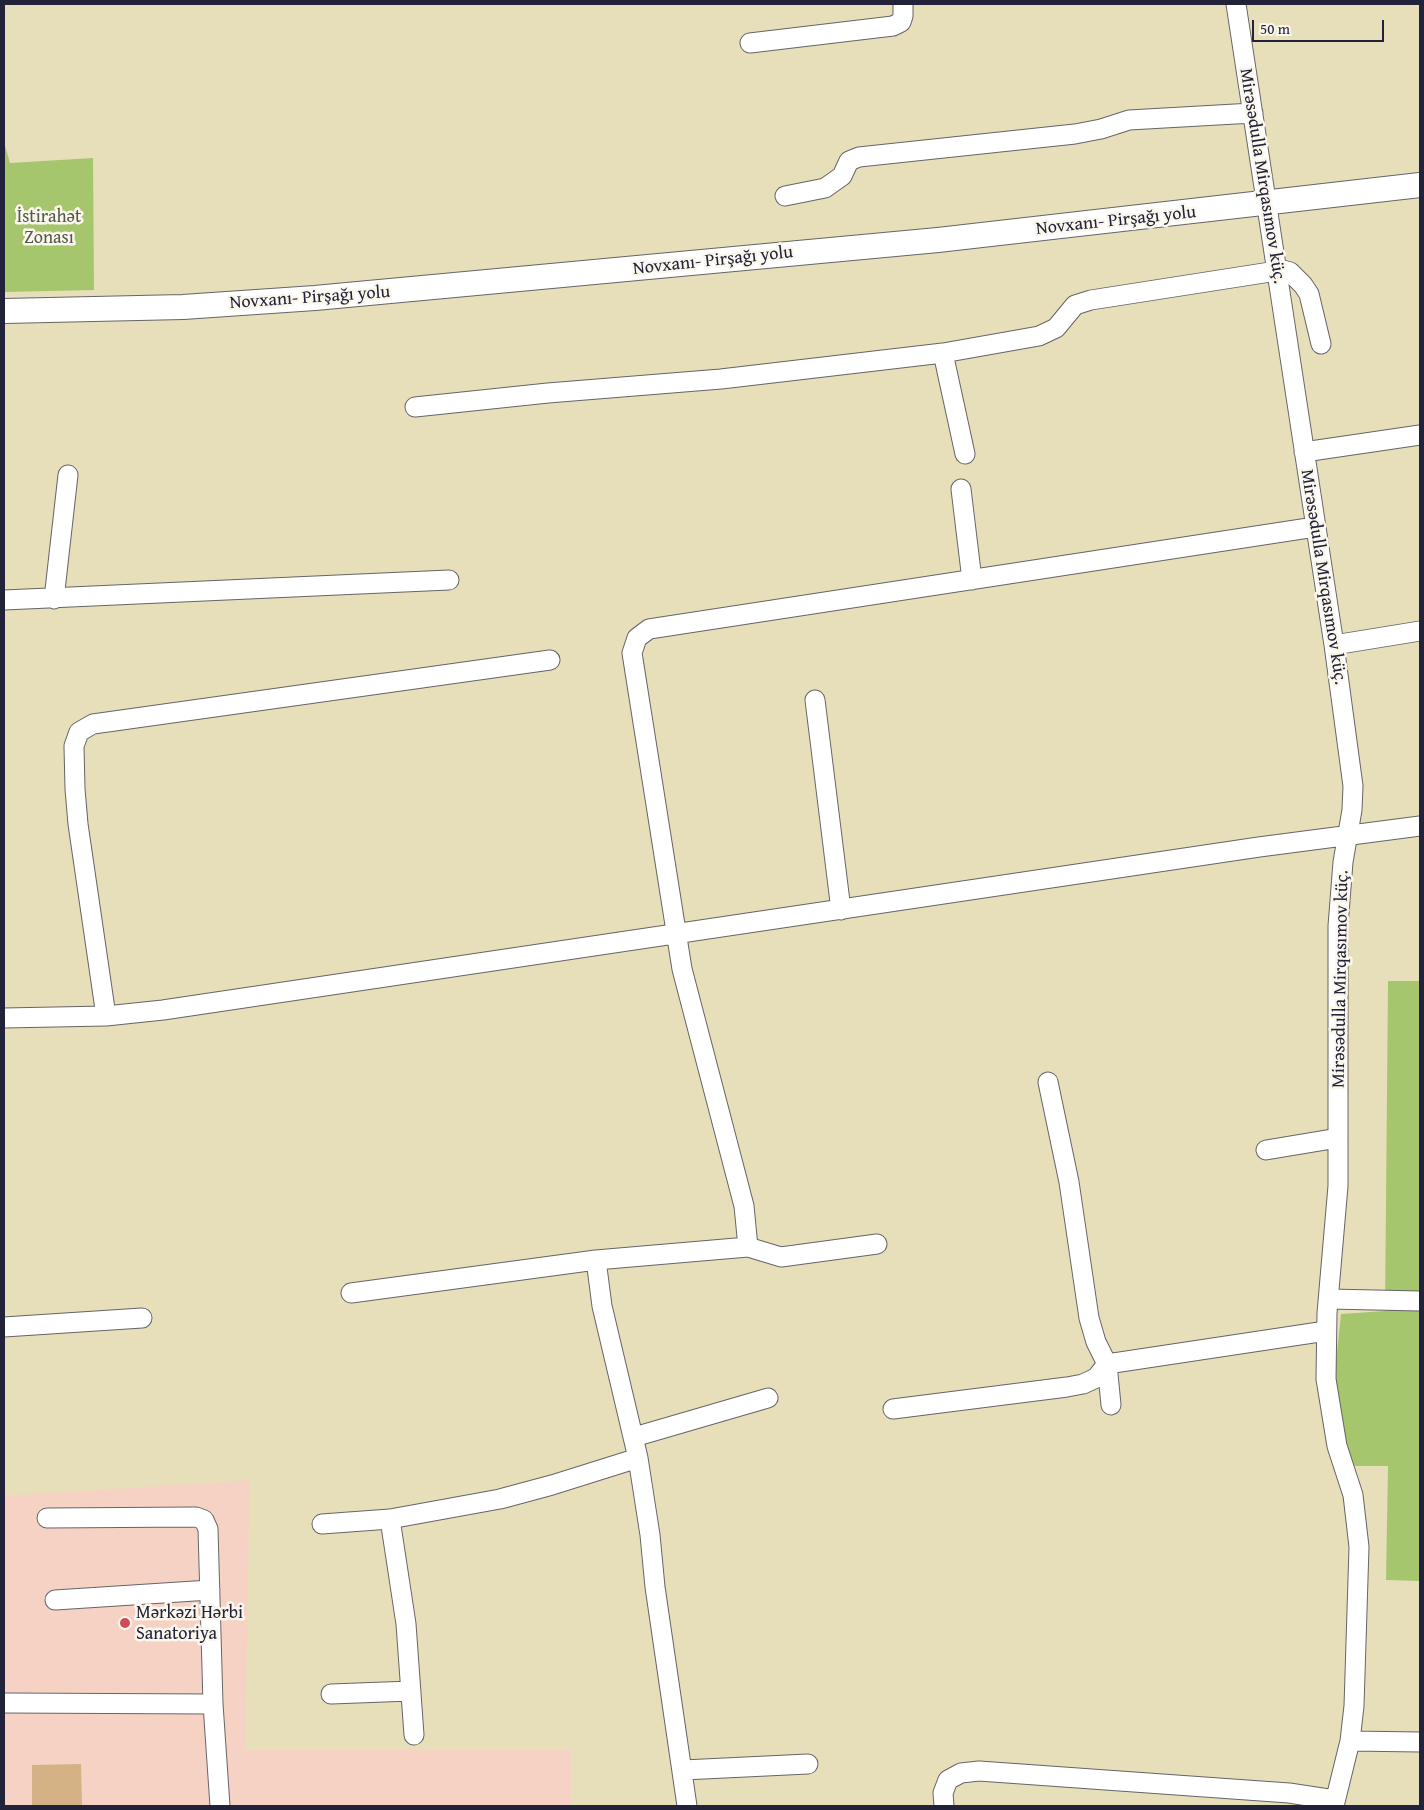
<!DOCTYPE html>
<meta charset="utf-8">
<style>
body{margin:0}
#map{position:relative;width:1424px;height:1810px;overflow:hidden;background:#e7dfb9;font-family:"Gentium Book Plus",serif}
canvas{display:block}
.frame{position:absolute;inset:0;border:5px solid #22223b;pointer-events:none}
.scale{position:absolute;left:1252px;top:20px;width:132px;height:22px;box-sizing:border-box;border:2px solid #22223b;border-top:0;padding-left:6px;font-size:15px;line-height:18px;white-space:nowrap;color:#22223b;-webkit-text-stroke:4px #fbf7ec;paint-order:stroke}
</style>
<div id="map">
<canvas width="1424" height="1810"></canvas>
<div class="frame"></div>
<div class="scale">50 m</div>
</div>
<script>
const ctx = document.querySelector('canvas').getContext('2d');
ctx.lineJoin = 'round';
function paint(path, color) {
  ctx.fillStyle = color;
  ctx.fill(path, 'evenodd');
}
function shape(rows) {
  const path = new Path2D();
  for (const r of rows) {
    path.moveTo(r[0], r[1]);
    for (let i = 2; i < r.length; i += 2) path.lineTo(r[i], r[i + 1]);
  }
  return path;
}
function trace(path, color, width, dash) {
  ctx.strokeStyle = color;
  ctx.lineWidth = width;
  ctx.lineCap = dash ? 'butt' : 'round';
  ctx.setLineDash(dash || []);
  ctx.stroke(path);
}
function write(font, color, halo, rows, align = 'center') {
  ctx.font = font + ' "Gentium Book Plus",serif';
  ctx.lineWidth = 5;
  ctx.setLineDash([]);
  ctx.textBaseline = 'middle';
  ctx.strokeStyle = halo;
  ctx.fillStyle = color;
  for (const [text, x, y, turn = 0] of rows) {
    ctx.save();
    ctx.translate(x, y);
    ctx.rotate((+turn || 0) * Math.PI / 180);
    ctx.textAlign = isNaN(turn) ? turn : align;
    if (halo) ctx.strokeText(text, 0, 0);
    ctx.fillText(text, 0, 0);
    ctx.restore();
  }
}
const built = shape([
 [250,1480,245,1750,571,1750,571,1806,4,1806,4,1496]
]);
const green = shape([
 [4,142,10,163,93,158,94,290,4,292],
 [1388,981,1420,981,1420,1581,1386,1580,1388,1466,1352,1466,1343,1446,1334,1382,1341,1314,1385,1311]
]);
const building = shape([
 [81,1764,82,1806,32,1806,32,1765]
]);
const minor = shape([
 [1236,4,1334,645,1353,786,1352,810,1343,862,1338,926,1338,1186,1327,1313,1326,1379,1337,1446,1353,1495,1359,1547,1354,1706,1350,1741,1334,1806],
 [750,43,893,26,901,22,903,16,903,4],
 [785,196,825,188,842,176,849,161,859,157,1075,134,1101,129,1129,120,1253,113],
 [943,353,965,454],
 [415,407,548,393,721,379,943,353,1039,336,1056,328,1075,305,1091,300,1283,270,1290,272,1303,285,1309,294,1321,344],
 [1304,452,1420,435],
 [961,489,972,580],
 [54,599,68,475],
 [4,600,449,580],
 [1334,645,1420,631],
 [815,700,841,910],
 [106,1016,78,824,75,789,74,746,79,732,93,724,550,660],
 [4,1018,106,1016,163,1010,1259,847,1420,826],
 [1048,1082,1069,1182,1089,1318,1096,1342,1107,1364,1111,1405],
 [1266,1150,1338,1138],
 [748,1247,744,1206,682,969,632,653,637,638,649,629,1315,527],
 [596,1260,602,1306,638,1458,650,1535,655,1587,687,1806],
 [351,1293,596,1260,748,1247,781,1257,877,1244],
 [1329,1299,1420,1301],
 [4,1327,142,1318],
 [893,1409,1067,1387,1083,1384,1096,1378,1107,1364,1326,1331],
 [634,1437,768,1398],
 [47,1518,196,1517,204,1520,208,1529,213,1704,220,1806],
 [322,1524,390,1519],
 [55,1600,210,1590],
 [331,1694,411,1691],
 [4,1703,213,1704],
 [414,1735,406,1624,390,1519,500,1499,552,1485,638,1458],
 [1350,1741,1420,1742],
 [683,1770,808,1764],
 [944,1806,943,1793,948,1780,961,1773,979,1771,1289,1793,1335,1800]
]);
const major = shape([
 [4,311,183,307,315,298,938,240,1420,185]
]);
const markers = [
 [125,1623,6,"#d1495b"]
];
const streetNames = [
 ["Mirəsədulla Mirqasımov küç.",1262,176,81],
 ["Novxanı- Pirşağı yolu",1116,221,-6],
 ["Novxanı- Pirşağı yolu",713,261,-6],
 ["Novxanı- Pirşağı yolu",310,298,-4],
 ["Mirəsədulla Mirqasımov küç.",1323,577,81],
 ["Mirəsədulla Mirqasımov küç.",1341,979,-89]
];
const parkNames = [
 ["İstirahət",49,217],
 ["Zonası",49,238]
];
const poiNames = [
 ["Mərkəzi Hərbi",136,1613],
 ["Sanatoriya",136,1634]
];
paint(built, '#f6d2c5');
paint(green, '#a6c66e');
paint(building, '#d4b286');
trace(minor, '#676467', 21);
trace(major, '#676467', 26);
trace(minor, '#fff', 19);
trace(major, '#fff', 24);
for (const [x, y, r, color] of markers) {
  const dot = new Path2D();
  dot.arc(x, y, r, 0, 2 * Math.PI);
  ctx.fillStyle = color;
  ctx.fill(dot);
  trace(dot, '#fbf7ec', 2);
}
write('18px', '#22223b', '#fbf7ec', streetNames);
write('18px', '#505b4d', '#fbf7ec', parkNames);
write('18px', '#22223b', '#fbf7ec', poiNames, 'left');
</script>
